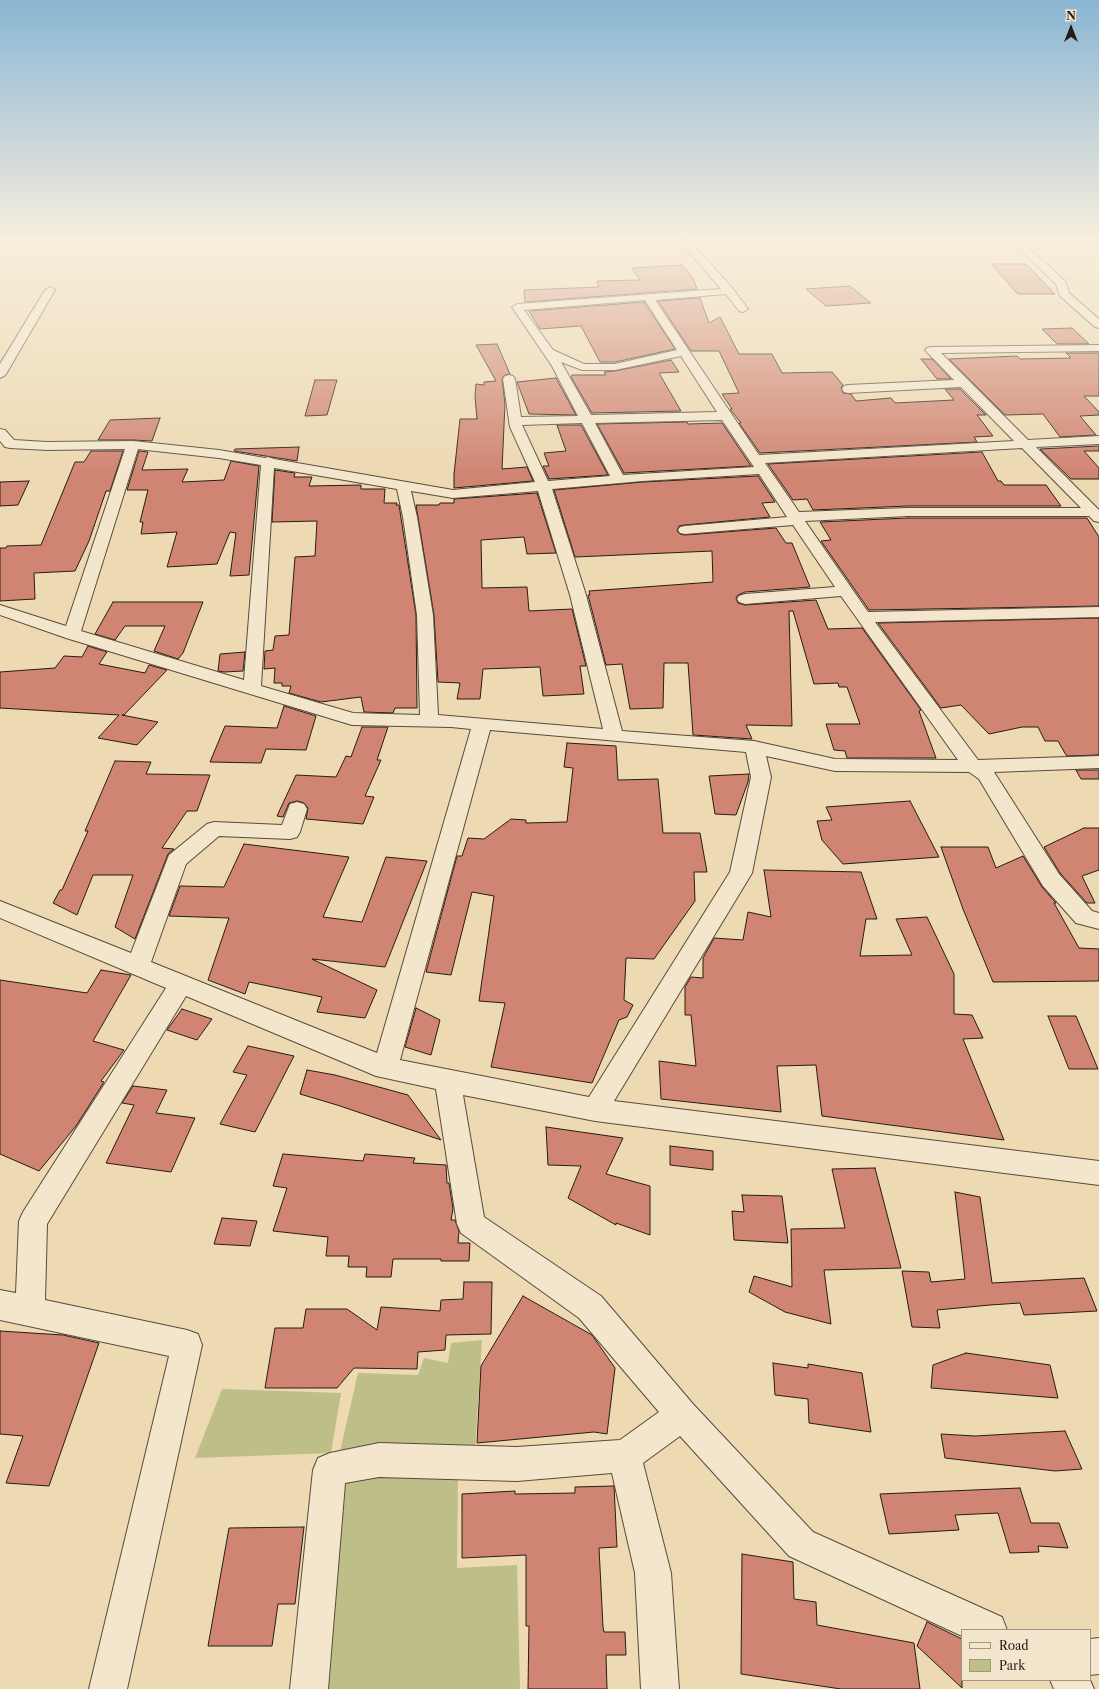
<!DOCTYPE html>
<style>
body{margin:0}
#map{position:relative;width:1099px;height:1689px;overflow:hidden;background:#edd9b2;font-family:"Libre Caslon Text",serif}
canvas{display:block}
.legend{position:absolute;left:961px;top:1629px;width:130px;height:52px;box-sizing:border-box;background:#f3e6cd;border:1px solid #a19583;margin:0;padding:5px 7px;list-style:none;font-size:12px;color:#271c15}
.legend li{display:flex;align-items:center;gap:8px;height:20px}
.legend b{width:20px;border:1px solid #a19583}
.north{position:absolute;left:1051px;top:8px;width:40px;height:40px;-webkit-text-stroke:3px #f3e6cd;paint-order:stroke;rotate:0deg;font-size:11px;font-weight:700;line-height:16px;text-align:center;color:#271c15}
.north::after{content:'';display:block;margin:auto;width:14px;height:18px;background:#271c15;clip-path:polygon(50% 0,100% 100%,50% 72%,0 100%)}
</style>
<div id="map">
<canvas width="1099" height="1689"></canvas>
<ul class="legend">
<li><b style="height:5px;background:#f3e6cd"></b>Road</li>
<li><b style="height:11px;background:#bebe88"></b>Park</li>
</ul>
<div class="north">N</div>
</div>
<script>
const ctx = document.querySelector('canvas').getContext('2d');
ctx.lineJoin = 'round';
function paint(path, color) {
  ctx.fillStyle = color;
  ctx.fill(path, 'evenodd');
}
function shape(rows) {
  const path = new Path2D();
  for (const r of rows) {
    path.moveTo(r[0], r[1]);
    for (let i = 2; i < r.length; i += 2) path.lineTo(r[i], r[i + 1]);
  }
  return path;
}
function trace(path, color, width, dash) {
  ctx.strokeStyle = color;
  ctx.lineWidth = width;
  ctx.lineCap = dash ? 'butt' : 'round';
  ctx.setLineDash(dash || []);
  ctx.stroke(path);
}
const green = shape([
 [482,1340,475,1450,339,1456,358,1373,418,1375,424,1358,448,1363,451,1343],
 [222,1389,341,1393,331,1453,195,1458],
 [458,1474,457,1568,517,1565,520,1689,327,1689,344,1479]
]);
const building = shape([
 [991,264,1026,264,1055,294,1018,294,991,264],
 [682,265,693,278,697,289,525,302,524,290,599,287,597,281,640,280,632,268,682,265],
 [850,286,871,303,826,306,806,289,850,286],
 [700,298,709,323,720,317,739,354,772,354,782,373,832,372,843,385,841,388,843,393,851,394,856,401,891,398,895,403,954,400,945,389,960,389,986,415,977,415,993,436,974,437,977,442,760,453,739,423,741,423,730,409,732,409,722,394,739,393,719,351,691,351,658,301,700,298],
 [644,302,675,349,615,362,600,362,581,326,540,329,529,311,644,302],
 [1072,328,1089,344,1057,344,1042,329,1072,328],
 [497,344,510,374,505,375,502,379,505,404,502,469,527,467,533,481,454,488,454,474,460,419,477,419,475,397,476,384,484,385,484,382,496,381,476,345,497,344],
 [1066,353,1099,353,1099,396,1084,396,1099,412,1099,415,1080,416,1096,435,1060,437,1043,414,1005,415,949,359,1017,356,1020,359,1071,358,1066,353],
 [921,359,932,359,951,379,937,379,921,359],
 [671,360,679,372,659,373,681,411,592,413,571,377,572,375,606,375,604,372,615,371,671,360],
 [556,378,576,415,529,414,517,382,556,378],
 [315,380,337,380,327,415,305,416,315,380],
 [160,418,152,441,133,440,98,440,110,420,160,418],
 [687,422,688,424,722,423,751,466,624,473,597,424,687,422],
 [557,425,581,425,608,475,549,479,543,466,549,466,544,453,566,451,557,425],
 [1099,446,1099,451,1084,451,1099,468,1099,479,1071,479,1040,449,1099,446],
 [299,447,297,461,234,451,235,449,299,447],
 [91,451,123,451,110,491,106,491,89,541,75,571,34,573,35,599,0,601,0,548,6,548,7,546,41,545,75,462,84,462,91,451],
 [139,451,148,452,142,470,188,469,182,482,224,480,231,461,259,466,249,575,230,576,236,533,230,532,217,564,167,567,177,532,141,534,143,522,140,522,148,490,127,490,139,451],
 [982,452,998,481,1001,481,1004,485,1046,485,1061,506,908,506,813,510,807,499,793,500,768,464,982,452],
 [275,470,295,473,294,477,312,477,309,486,361,485,361,489,385,489,384,503,397,503,396,505,399,505,416,615,417,708,395,708,393,713,364,712,361,697,321,702,289,693,291,686,282,686,282,683,274,683,275,668,264,669,265,651,273,650,275,636,289,635,295,557,315,556,317,521,272,522,275,470],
 [758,476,775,502,762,503,770,517,685,525,679,526,677,531,680,534,685,535,776,528,786,543,792,543,810,587,745,592,738,595,736,598,738,603,745,605,816,600,828,629,862,628,921,710,919,711,936,758,847,758,845,751,834,750,826,724,860,724,847,687,839,687,838,683,814,684,793,611,789,611,792,726,746,725,752,739,693,735,688,663,664,663,663,708,630,709,622,664,606,665,588,595,590,595,589,591,713,582,712,551,575,557,554,490,643,482,758,476],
 [29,481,18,505,0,506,0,482,29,481],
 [537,493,556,553,527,554,524,537,481,540,482,588,527,587,529,611,572,609,586,666,580,666,584,694,543,696,540,667,483,669,480,699,457,699,460,683,438,682,434,615,416,505,439,505,440,503,454,503,454,499,537,493],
 [908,518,1087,518,1099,537,1099,606,869,610,821,541,831,540,820,522,908,518],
 [113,602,203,602,183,653,178,659,154,651,165,626,125,626,115,640,95,634,113,602],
 [1099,618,1099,755,1068,756,1066,755,1058,741,1045,741,1038,727,1022,727,989,734,961,705,941,708,878,623,1099,618],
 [88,646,107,652,99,664,145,673,149,665,167,670,124,715,122,715,158,722,137,745,98,738,119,715,0,708,0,672,55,668,64,656,82,657,88,646],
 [245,652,243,671,224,672,218,671,220,654,245,652],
 [284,706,316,716,306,750,266,749,261,763,210,762,225,726,277,728,284,706],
 [362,727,388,727,377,760,381,760,365,796,374,797,363,824,306,819,308,808,304,803,297,801,289,803,283,817,277,816,296,775,336,777,346,756,351,757,362,727],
 [567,743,616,746,618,780,658,779,663,833,700,833,707,872,694,872,695,901,654,959,626,958,624,1000,633,1005,627,1017,619,1020,592,1083,491,1067,505,1003,479,1001,494,896,472,892,451,975,426,972,457,856,462,856,468,838,484,839,511,819,526,820,526,823,567,822,573,768,564,767,567,743],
 [115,761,151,762,146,774,210,775,197,811,187,811,162,848,174,849,168,854,135,939,115,927,133,875,93,875,77,915,53,903,60,890,62,890,88,831,85,831,115,761],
 [1076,770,1099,770,1099,779,1081,779,1076,770],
 [749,774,748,782,736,815,715,814,709,776,749,774],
 [910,801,939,857,843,864,822,840,817,821,832,820,826,807,910,801],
 [1084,828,1099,828,1099,870,1082,876,1095,903,1087,903,1060,873,1044,847,1084,828],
 [244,844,349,857,323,917,362,922,386,857,427,861,385,967,312,959,377,990,365,1018,317,1012,322,997,249,982,245,994,208,980,229,918,169,916,180,886,224,887,244,844],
 [941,847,988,847,996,868,1023,856,1042,887,1056,903,1054,903,1079,948,1099,949,1099,981,993,982,963,909,941,847],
 [764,870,861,872,877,919,866,919,860,956,912,955,896,919,927,917,954,974,954,1014,972,1015,983,1038,963,1039,1004,1140,822,1116,816,1065,777,1066,781,1112,661,1099,659,1061,696,1066,691,1015,685,1015,685,987,691,977,703,978,703,958,714,938,743,940,748,912,771,917,764,870],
 [101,970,131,975,93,1041,124,1050,101,1081,104,1082,76,1126,39,1171,0,1154,0,980,87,993,101,970],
 [416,1008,440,1020,431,1055,405,1047,416,1008],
 [182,1009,212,1019,197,1040,167,1030,182,1009],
 [1048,1016,1076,1016,1098,1069,1069,1069,1048,1016],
 [248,1046,294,1056,255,1132,220,1124,247,1075,233,1072,248,1046],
 [307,1070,335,1075,408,1095,441,1140,337,1105,300,1094,307,1070],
 [133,1086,167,1090,156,1113,195,1118,171,1172,106,1163,134,1105,122,1103,133,1086],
 [546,1127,623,1138,606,1174,650,1186,650,1235,616,1223,616,1225,568,1198,581,1166,548,1165,546,1127],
 [670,1146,713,1151,713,1170,670,1165,670,1146],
 [283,1154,363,1161,365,1154,415,1158,413,1163,446,1165,447,1183,449,1183,453,1209,451,1220,455,1220,459,1231,458,1243,470,1243,469,1261,441,1261,441,1259,393,1259,391,1277,366,1277,367,1267,348,1267,349,1256,326,1256,328,1237,273,1231,287,1188,273,1186,283,1154],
 [875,1168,901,1268,824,1270,831,1324,785,1312,749,1292,754,1276,792,1287,791,1229,845,1228,832,1169,875,1168],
 [955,1192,980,1197,992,1283,1084,1278,1097,1311,1024,1315,1020,1303,990,1305,937,1310,940,1328,912,1327,902,1271,929,1272,931,1282,965,1279,955,1192],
 [742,1195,782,1196,788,1243,734,1240,732,1211,744,1212,742,1195],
 [222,1218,257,1221,250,1246,214,1244,222,1218],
 [464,1282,492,1282,491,1334,446,1335,445,1350,418,1352,417,1369,354,1368,337,1388,265,1388,275,1328,303,1328,306,1309,347,1309,377,1330,381,1307,440,1311,441,1300,463,1299,464,1282],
 [523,1296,592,1335,615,1368,607,1434,594,1432,477,1443,481,1366,523,1296],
 [0,1331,63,1335,99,1343,49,1486,6,1483,23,1436,0,1434,0,1331],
 [966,1353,1050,1365,1058,1398,931,1388,933,1365,966,1353],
 [773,1363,808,1368,808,1364,862,1373,871,1432,809,1423,808,1399,775,1395,773,1363],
 [1065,1431,1082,1469,1055,1471,945,1458,941,1434,975,1436,1065,1431],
 [614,1486,617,1547,599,1548,603,1627,604,1632,625,1632,626,1655,606,1655,607,1689,528,1689,529,1626,526,1626,526,1555,462,1558,462,1494,515,1491,515,1494,575,1493,575,1487,614,1486],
 [1020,1488,1031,1523,1059,1523,1068,1548,1038,1546,1039,1552,1010,1553,998,1513,955,1515,959,1530,889,1534,880,1494,1020,1488],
 [304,1527,295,1604,278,1604,272,1646,208,1646,229,1528,304,1527],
 [742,1554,793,1562,794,1599,816,1602,817,1625,914,1643,920,1689,841,1689,741,1674,742,1554],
 [927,1622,962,1639,962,1688,917,1646,927,1622]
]);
const street = shape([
 [679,240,689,240,733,289,748,309,743,312,739,311,726,294,655,300,759,455,1014,441,961,387,848,393,844,392,842,389,844,386,848,385,954,380,925,350,927,348,931,347,1099,345,1099,351,941,353,1028,440,1099,436,1099,444,1036,447,1099,510,1099,522,1094,521,1089,516,908,516,805,521,868,612,1099,607,1099,617,875,622,978,760,1099,756,1099,768,994,772,1059,874,1092,911,1099,913,1099,929,1076,923,1043,886,979,779,969,772,835,771,766,756,771,777,752,873,614,1101,1099,1161,1099,1185,595,1121,463,1095,484,1217,601,1296,693,1404,813,1532,1002,1617,1007,1630,962,1630,962,1636,789,1556,680,1436,643,1463,671,1573,679,1689,641,1689,635,1573,612,1473,517,1481,379,1477,345,1483,328,1689,290,1689,313,1470,318,1458,330,1453,379,1443,517,1447,620,1440,659,1412,579,1318,461,1233,457,1224,436,1089,376,1076,186,996,47,1224,45,1300,187,1330,198,1334,202,1345,127,1689,89,1689,169,1356,0,1320,0,1290,16,1293,19,1221,23,1212,166,988,0,918,0,901,131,953,169,855,207,824,214,822,282,825,290,804,297,802,304,804,307,809,300,832,297,837,290,839,219,836,186,864,151,962,377,1053,471,729,451,727,352,725,66,638,0,615,0,605,66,626,125,449,47,450,10,448,5,447,0,441,0,429,5,430,14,440,47,442,133,441,219,450,265,458,268,457,274,459,453,490,535,482,510,427,503,379,505,376,509,375,513,376,515,379,521,417,578,416,552,366,512,307,517,304,721,289,679,240],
 [645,300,677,350,615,364,584,364,553,350,524,310,645,300],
 [681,356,717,412,591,415,561,362,582,370,615,370,681,356],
 [722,420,754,467,623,475,595,423,722,420],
 [582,423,610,476,548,481,522,425,582,423],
 [1022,448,1081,508,908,508,799,512,765,463,1022,448],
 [138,449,219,458,261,465,244,680,81,631,138,449],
 [274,468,397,489,403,517,417,615,420,715,353,713,261,686,274,468],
 [759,474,787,517,685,526,680,527,678,530,680,533,685,534,793,525,835,587,745,594,739,596,737,599,739,602,745,604,841,596,958,760,835,759,754,741,622,731,586,595,552,489,643,481,759,474],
 [411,491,453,498,538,491,570,595,603,729,438,715,433,615,417,517,411,491],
 [490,730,746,752,751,777,730,872,589,1097,400,1060,490,730],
 [1011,240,1020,240,1065,281,1069,293,1099,319,1099,328,1095,327,1060,296,1056,284,1011,240],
 [50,287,55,290,6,374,4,376,0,378,0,364,45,290,50,287],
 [1099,1638,1099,1674,1090,1675,1090,1639,1099,1638],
 [1050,1680,1090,1680,1094,1689,1054,1689,1050,1680]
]);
paint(green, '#bebe88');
paint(building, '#d08472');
trace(building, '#271c15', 1);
trace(street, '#584b3c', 2);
paint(street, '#f3e6cd');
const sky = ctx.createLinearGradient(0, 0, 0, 476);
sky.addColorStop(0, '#8ab6d4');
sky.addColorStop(0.5, '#f7eedc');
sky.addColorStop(1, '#f7eedc00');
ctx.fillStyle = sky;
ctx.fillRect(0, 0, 1099, 476);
</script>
